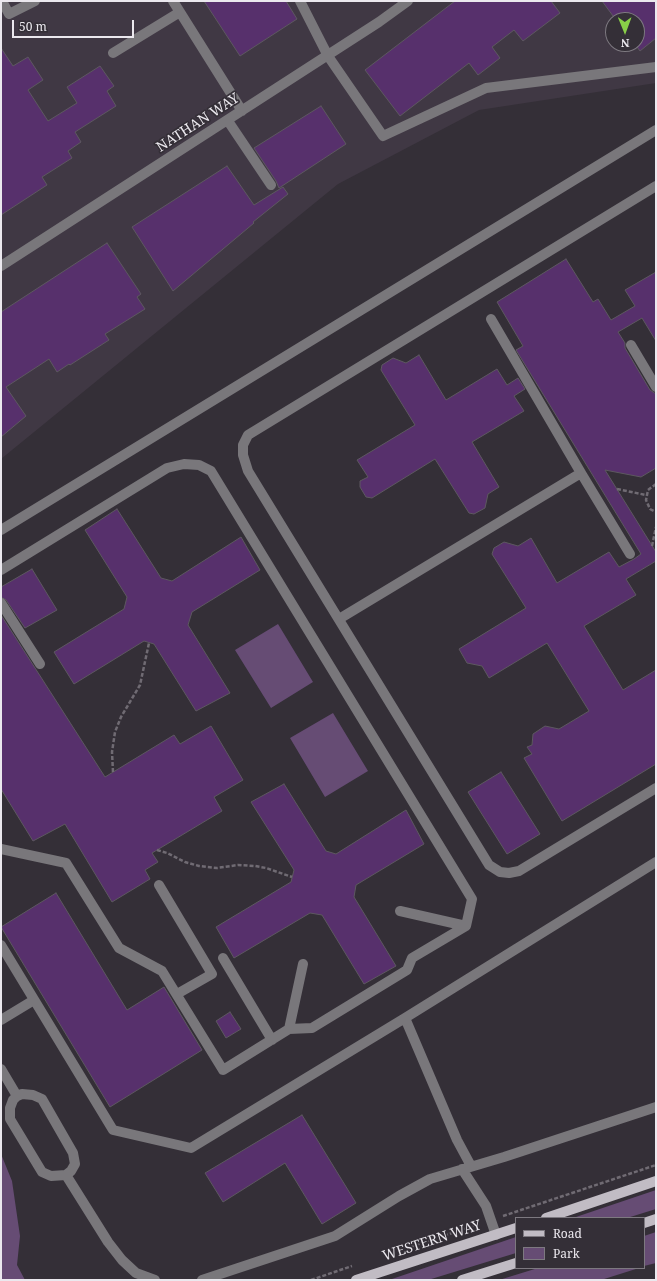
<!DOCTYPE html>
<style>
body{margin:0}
#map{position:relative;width:657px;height:1281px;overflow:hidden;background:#342f37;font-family:"Noto Serif",serif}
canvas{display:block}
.frame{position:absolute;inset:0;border:2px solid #ebe8ee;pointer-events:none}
.legend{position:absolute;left:515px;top:1217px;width:130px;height:52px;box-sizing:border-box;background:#342f37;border:1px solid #7d7980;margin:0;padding:5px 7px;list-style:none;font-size:12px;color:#ebe8ee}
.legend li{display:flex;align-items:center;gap:8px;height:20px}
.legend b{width:20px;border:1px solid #7d7980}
.north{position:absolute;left:605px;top:12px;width:40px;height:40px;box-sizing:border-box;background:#342f37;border:1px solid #7d7980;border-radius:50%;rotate:179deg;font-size:11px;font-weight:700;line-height:16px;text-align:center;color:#ebe8ee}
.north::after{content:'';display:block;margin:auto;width:14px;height:18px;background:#89cf48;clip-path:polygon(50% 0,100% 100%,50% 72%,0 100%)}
.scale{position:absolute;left:12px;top:20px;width:122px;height:18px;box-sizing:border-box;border:2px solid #ebe8ee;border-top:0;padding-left:5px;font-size:12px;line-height:14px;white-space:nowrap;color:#ebe8ee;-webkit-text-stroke:3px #342f37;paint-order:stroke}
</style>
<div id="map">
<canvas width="657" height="1281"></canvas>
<div class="frame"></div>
<ul class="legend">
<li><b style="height:5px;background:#c1bcc4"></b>Road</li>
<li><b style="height:11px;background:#664c74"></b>Park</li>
</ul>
<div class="north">N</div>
<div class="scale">50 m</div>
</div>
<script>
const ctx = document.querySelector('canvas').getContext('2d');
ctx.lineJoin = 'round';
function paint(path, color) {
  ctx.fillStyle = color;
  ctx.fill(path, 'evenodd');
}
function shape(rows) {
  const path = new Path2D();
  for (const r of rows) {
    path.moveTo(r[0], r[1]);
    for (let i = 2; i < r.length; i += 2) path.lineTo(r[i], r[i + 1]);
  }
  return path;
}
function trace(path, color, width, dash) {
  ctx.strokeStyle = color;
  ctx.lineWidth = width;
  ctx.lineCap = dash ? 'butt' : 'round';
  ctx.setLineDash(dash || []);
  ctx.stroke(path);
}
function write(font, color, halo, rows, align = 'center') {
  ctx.font = font + ' "Noto Serif",serif';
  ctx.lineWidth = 3.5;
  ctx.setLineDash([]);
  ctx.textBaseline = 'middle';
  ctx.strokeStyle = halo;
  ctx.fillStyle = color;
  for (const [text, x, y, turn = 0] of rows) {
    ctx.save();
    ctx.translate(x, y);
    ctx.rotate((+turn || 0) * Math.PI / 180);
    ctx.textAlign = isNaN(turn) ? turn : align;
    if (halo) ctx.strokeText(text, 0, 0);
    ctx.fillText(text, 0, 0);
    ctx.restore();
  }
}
const built = shape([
 [1,1,656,1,656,83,479,110,338,184,1,459],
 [613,20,637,20,637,44,613,44]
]);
const green = shape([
 [278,624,313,682,271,708,235,650],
 [333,713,368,771,325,797,290,738],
 [1,1154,12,1181,20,1236,17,1265,25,1280,1,1280],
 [656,1190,656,1209,627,1218,573,1218],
 [656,1232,656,1263,644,1266,644,1236],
 [516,1237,516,1253,428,1280,389,1280],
 [538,1268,639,1268,601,1280,499,1280]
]);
const building = shape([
 [204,1,286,1,297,19,240,56,204,1],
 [455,1,551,1,560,13,523,41,514,30,492,47,500,58,478,75,469,63,400,116,365,70,455,1],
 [602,1,656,1,656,38,640,51,635,44,637,44,637,20,616,20,602,1],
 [1,48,13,66,28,57,43,80,28,90,48,121,77,103,67,87,100,66,114,86,107,91,116,106,75,132,81,142,68,151,72,158,42,177,47,185,1,215,1,48],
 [321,106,346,144,279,188,276,181,254,148,321,106],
 [227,166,254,205,283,187,288,194,253,222,254,223,173,291,132,227,227,166],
 [107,243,141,294,137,297,145,309,105,334,109,340,70,365,69,364,57,372,49,359,6,387,26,416,1,437,1,312,107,243],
 [566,259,593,302,598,299,611,320,635,306,625,290,656,272,656,341,642,318,618,332,625,343,625,348,650,390,656,394,656,468,641,477,605,470,656,552,656,561,626,579,636,595,584,626,623,690,656,670,656,764,562,821,524,758,532,754,527,747,532,745,533,734,545,726,559,729,589,711,547,643,489,678,482,666,467,663,459,649,526,608,492,554,494,548,504,542,518,546,531,538,557,583,609,552,619,567,634,559,641,554,516,350,523,346,497,302,566,259],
 [419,355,446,400,497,369,507,385,518,378,525,389,514,396,524,411,472,442,499,487,488,494,485,508,474,514,469,513,435,459,372,498,366,497,360,487,360,481,368,477,357,460,415,425,381,370,382,365,393,358,406,363,419,355],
 [117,509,161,578,172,581,241,537,260,570,192,612,188,625,230,693,196,711,154,644,144,641,74,684,54,652,124,609,127,597,85,530,117,509],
 [32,569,57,610,25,628,6,600,1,597,1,587,32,569],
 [1,615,105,777,174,735,180,744,211,726,243,780,214,797,222,811,152,853,158,862,145,870,150,879,112,902,65,824,33,841,1,789,1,615],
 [501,772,540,834,507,854,468,792,501,772],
 [284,784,326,851,336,854,406,810,424,844,356,885,354,897,396,966,364,984,322,915,310,913,234,958,216,927,291,882,294,870,251,802,284,784],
 [56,893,127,1010,164,987,202,1050,110,1107,1,927,56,893],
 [230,1012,241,1029,226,1038,216,1021,230,1012],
 [302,1115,356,1203,322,1224,285,1163,223,1202,205,1173,302,1115]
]);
const path = shape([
 [656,484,648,490,646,500,650,509,656,512],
 [617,489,646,495],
 [652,546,656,527],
 [113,772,112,752,115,732,121,717,140,685,149,643],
 [157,850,167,853,185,862,199,866,217,868,238,865,255,866,266,868,292,877],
 [503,1216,656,1165],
 [410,1247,479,1224],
 [311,1280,352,1266]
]);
const minor = shape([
 [2,1,9,14,35,1],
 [173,1,242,111],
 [300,1,328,56,383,136,486,88,656,67],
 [113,53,180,12],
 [228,121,271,185],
 [656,186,248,435,243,445,243,455,248,471,489,865,500,872,509,873,519,871,656,788],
 [1,266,379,22,408,1],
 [491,319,581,473],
 [631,345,656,387],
 [1,530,656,130],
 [1,570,167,468,184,464,199,465,211,471,472,899,466,926,412,958,407,970,312,1028,289,1029,223,1070,162,971,119,948,66,863,1,849],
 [1,603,40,664],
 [339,619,581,473,630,554],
 [159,885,212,974,177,994],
 [400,911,466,926],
 [1,945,113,1130,191,1148,405,1018,656,862],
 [223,958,272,1040],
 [405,1018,457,1140,471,1166],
 [1,1020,34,1000],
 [289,1029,303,964],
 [1,1069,17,1096],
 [22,1094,33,1095,42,1099,73,1153,75,1164,71,1171,66,1175,51,1176,42,1172,10,1119,10,1108,13,1100,17,1096,22,1094],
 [462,1169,486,1206,496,1235],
 [66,1175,108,1242,122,1260,136,1273,155,1280],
 [202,1280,335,1236,399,1196,430,1179,504,1157,656,1107]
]);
const major = shape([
 [546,1218,656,1181],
 [644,1223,656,1219],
 [356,1280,516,1228],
 [462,1280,516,1263]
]);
const streetNames = [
 ["NATHAN WAY",198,123,-33],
 ["WESTERN WAY",432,1241,-18]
];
paint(built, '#403844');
paint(green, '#664c74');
paint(building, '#57306c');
trace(building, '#5d5860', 1);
trace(path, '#706b73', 2.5, [4, 2]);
trace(minor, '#79777b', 10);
trace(major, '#c1bcc4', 10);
write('14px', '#ebe8ee', '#342f37', streetNames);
</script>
